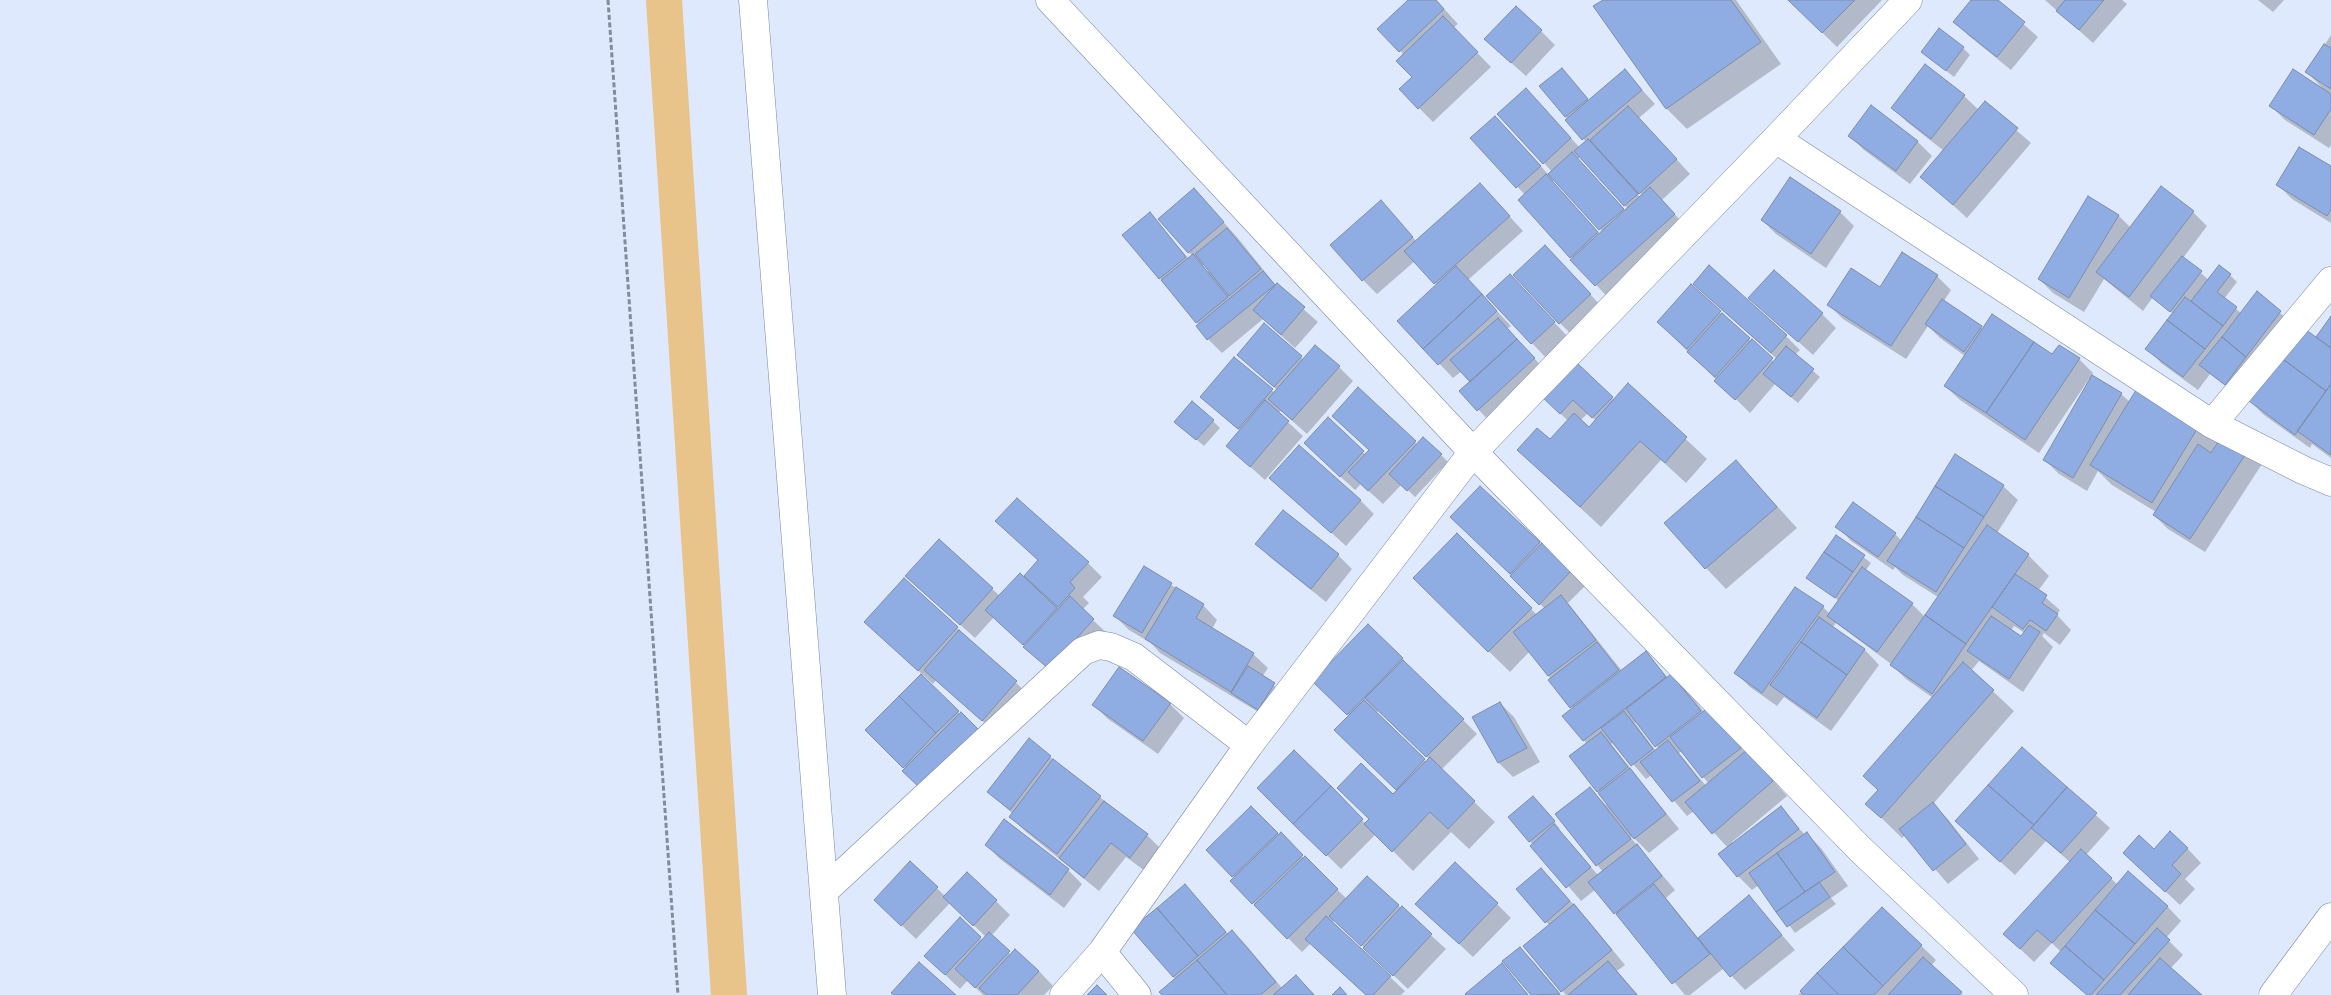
<!DOCTYPE html>
<style>
body{margin:0}
canvas{display:block;background:#dee9fd}
</style>
<canvas width="2331" height="995"></canvas>
<script>
const ctx = document.querySelector('canvas').getContext('2d');
ctx.lineJoin = 'round';
function paint(path, color) {
  ctx.fillStyle = color;
  ctx.fill(path, 'evenodd');
}
function shape(rows) {
  const path = new Path2D();
  for (const r of rows) {
    path.moveTo(r[0], r[1]);
    for (let i = 2; i < r.length; i += 2) path.lineTo(r[i], r[i + 1]);
  }
  return path;
}
function trace(path, color, width, dash) {
  ctx.strokeStyle = color;
  ctx.lineWidth = width;
  ctx.lineCap = dash ? 'butt' : 'round';
  ctx.setLineDash(dash || []);
  ctx.stroke(path);
}
const shadow = shape([
 [1410,0,1436,0,1458,24,1453,28,1491,67,1433,122,1400,89,1414,77,1404,55,1379,29],
 [1605,0,1736,0,1781,64,1687,129,1666,108],
 [1789,0,1882,0,1837,47],
 [1973,0,1996,0,2038,37,2011,70,1969,36,1955,22],
 [2045,0,2122,0,2127,4,2093,43],
 [2258,0,2284,0,2273,12],
 [1541,31,1555,45,1526,76,1500,53],
 [2331,35,2331,145,2329,148,2285,120,2271,106,2325,91,2307,72],
 [1963,48,1970,55,1954,77,1930,58],
 [1562,69,1589,101,1625,71,1655,104,1639,118,1690,174,1662,200,1688,229,1610,300,1519,200,1525,195,1472,138,1509,132,1549,175,1552,172,1544,163,1540,104,1580,148,1586,142,1541,86],
 [1581,156,1628,209,1626,211,1577,160],
 [1555,180,1603,232,1600,234,1552,182],
 [1637,190,1643,196,1641,198,1635,191],
 [1964,96,1979,110,1985,103,2031,143,1967,218,1922,177,1944,151,1907,122,1893,108],
 [1871,107,1918,142,1932,156,1910,184,1864,150,1850,136],
 [2331,168,2331,223,2292,199,2278,185],
 [1480,184,1523,231,1468,280,1511,326,1507,329,1548,373,1492,424,1461,391,1472,382,1462,371,1453,378,1399,321,1437,285,1415,261,1377,294,1363,280,1395,216,1416,241],
 [2161,188,2193,212,2207,226,2183,258,2209,280,2230,275,2237,282,2224,299,2241,313,2257,293,2295,326,2232,390,2210,374,2198,390,2161,363,2147,348,2173,314,2153,297,2143,311,2104,279,2084,312,2053,293,2039,279,2089,198,2119,216,2131,228],
 [2192,300,2198,306,2197,307,2190,302],
 [1194,190,1237,237,1274,283,1318,322,1295,348,1263,319,1222,353,1208,339,1199,325,1160,278,1150,214,1189,259,1193,256,1188,252],
 [1204,264,1210,270,1208,272,1203,266],
 [1840,212,1854,226,1826,268,1776,234,1762,220],
 [1559,261,1604,309,1574,337,1560,323],
 [1709,267,1786,336,1800,350,1795,355,1820,377,1798,403,1775,384,1750,413,1672,336,1691,286,1774,362,1777,359,1709,298],
 [1937,276,1951,290,1944,301,1984,329,2053,356,2079,359,2093,373,2091,376,2121,394,2130,402,2141,384,2262,464,2205,552,2168,529,2154,515,2156,512,2112,485,2098,471,2087,491,2059,474,2045,460,2091,381,2089,379,2039,453,1960,400,1945,386,1965,356,1940,338,1928,326,1906,359,1843,319,1829,305,1880,288],
 [1524,290,1568,337,1546,358,1488,296],
 [1750,298,1822,314,1836,328,1813,355],
 [2331,318,2331,458,2312,444,2310,448,2264,415,2250,401,2316,339],
 [1238,355,1301,357,1304,360,1339,367,1353,381,1307,434,1281,411,1278,413,1303,436,1265,480,1227,446,1240,431,1202,397,1235,358,1275,393,1277,390],
 [1575,363,1614,400,1628,385,1707,459,1686,483,1661,460,1601,527,1518,450,1550,441,1568,421,1543,396],
 [1588,413,1596,421,1589,429,1580,421],
 [1358,389,1418,445,1424,438,1448,462,1415,497,1402,484,1383,504,1361,484,1355,490,1319,457,1328,419,1366,455,1370,450],
 [1213,421,1220,428,1204,446,1183,428],
 [1956,456,2003,486,2018,500,1997,533,2028,555,2049,576,2038,591,2060,610,2057,615,2071,630,2060,645,2044,633,2042,636,2053,647,2023,692,1979,661,1971,671,2014,711,1933,804,1947,818,1979,859,1948,884,1905,835,1902,838,1867,804,1879,790,1933,698,1906,679,1891,664,1836,623,1832,628,1865,650,1879,665,1831,731,1784,697,1777,706,1750,687,1736,673,1823,607,1830,614,1839,601,1808,577,1836,536,1871,563,1866,570,1912,604,1925,617,1938,597,1903,575,1895,567,1893,570,1851,541,1837,526,1895,534,1902,541],
 [2014,626,2025,633,2021,638,2011,631],
 [1736,461,1797,528,1726,589,1706,568],
 [1271,478,1360,500,1374,514,1346,546],
 [1480,487,1586,585,1568,603,1622,671,1646,652,1668,678,1671,675,1686,689,1704,712,1709,708,1787,796,1732,842,1733,844,1781,808,1805,835,1807,834,1821,848,1848,886,1831,898,1836,904,1795,933,1759,885,1752,890,1738,876,1728,848,1694,811,1687,816,1652,775,1646,779,1614,742,1611,744,1679,829,1649,853,1632,836,1631,838,1675,890,1666,898,1699,939,1749,897,1795,950,1745,990,1724,968,1690,995,1685,995,1596,889,1581,901,1509,817,1540,804,1560,829,1558,831,1598,875,1603,872,1556,814,1590,789,1606,805,1608,804,1598,791,1587,744,1564,716,1573,709,1530,651,1510,672,1414,578,1457,535,1537,615,1545,609,1466,531],
 [1637,721,1659,749,1656,751,1635,723],
 [1682,751,1709,784,1706,786,1679,753],
 [1283,511,1338,555,1352,569,1326,602,1271,558,1257,544],
 [997,521,1088,563,1102,577,1083,597,1089,603,1082,610,1108,634,1063,683,994,617,975,638,921,590,939,541,1000,596,1023,578,1039,561],
 [1144,568,1203,605,1217,620,1212,629,1253,654,1268,668,1262,677,1281,691,1265,716,1160,653,1151,643,1129,630,1115,616],
 [957,628,1030,696,997,734,936,680,933,684,880,636],
 [1402,659,1477,734,1441,770,1495,822,1469,849,1451,832,1413,871,1376,834,1341,869,1259,788,1294,752,1366,824,1398,791,1336,730,1350,716,1314,681],
 [1379,710,1429,759,1426,762,1376,713],
 [921,676,960,714,906,769,867,730],
 [1500,703,1514,717,1540,762,1513,777,1499,763,1473,718],
 [1170,704,1184,718,1158,754,1108,719,1094,705],
 [2022,748,2110,828,2086,855,2118,885,2167,906,2181,921,2166,938,2183,955,2170,969,2200,995,2088,995,2061,952,2052,943,2034,962,2019,948,2071,863,2046,841,2015,875,1971,835],
 [1050,757,1147,835,1161,849,1145,871,1126,857,1099,891,1025,831,1011,817,1013,814,989,792],
 [1251,808,1347,899,1367,877,1446,949,1408,989,1335,920,1332,923,1405,991,1401,995,1366,995,1311,943,1302,952,1253,903,1235,878,1207,850],
 [986,845,1068,870,1082,884,1064,908,1000,859],
 [2187,848,2201,863,2185,879,2195,889,2180,905,2124,853],
 [910,863,945,896,967,873,996,901,1010,915,991,936,1011,955,1039,971,1053,986,1044,995,983,995,968,980,960,989,940,970,960,919,983,941,986,937,950,903,916,939,890,914],
 [1541,869,1588,920,1625,965,1617,971,1638,995,1566,995,1525,946,1549,925,1518,889],
 [1185,885,1228,934,1232,931,1246,945,1282,988,1296,976,1315,995,1163,995,1176,979,1173,977],
 [1497,904,1511,918,1473,957,1431,918],
 [1882,908,1936,960,1931,966,1963,995,1798,995],
 [1520,948,1534,962,1561,995,1532,995,1504,961],
 [1502,965,1529,995,1468,995]
]);
const canal = shape([
 [664,0,729,995]
]);
const building = shape([
 [1408,0,1436,0,1444,9,1399,52,1377,29,1408,0],
 [1603,0,1731,0,1761,42,1666,109,1593,6,1603,0],
 [1788,0,1855,0,1822,33,1788,0],
 [1971,0,1998,0,2025,22,1997,57,1953,22,1971,0],
 [2065,0,2104,0,2079,30,2056,11,2065,0],
 [1516,6,1542,30,1511,63,1484,39,1516,6],
 [1443,16,1478,52,1418,109,1399,89,1412,77,1396,61,1443,16],
 [1939,28,1964,47,1946,71,1921,52,1939,28],
 [2324,44,2331,48,2331,89,2305,72,2324,44],
 [1925,64,1965,95,1931,139,1891,108,1925,64],
 [1562,68,1588,99,1565,117,1539,86,1562,68],
 [1625,69,1642,90,1582,140,1565,120,1625,69],
 [2293,69,2331,94,2331,109,2314,135,2269,106,2293,69],
 [1526,88,1571,138,1543,164,1497,114,1526,88],
 [1985,101,2018,128,1953,205,1920,177,1985,101],
 [1871,105,1918,141,1896,171,1848,136,1871,105],
 [1628,106,1677,159,1639,194,1590,140,1628,106],
 [1495,116,1541,166,1516,188,1470,138,1495,116],
 [1588,139,1638,194,1624,206,1574,151,1588,139],
 [2299,147,2331,166,2331,209,2327,216,2276,185,2299,147],
 [1572,152,1624,209,1599,230,1548,174,1572,152],
 [1546,174,1598,232,1570,258,1518,200,1546,174],
 [1790,177,1841,211,1811,254,1761,220,1790,177],
 [1480,183,1510,216,1434,284,1404,251,1480,183],
 [2161,186,2194,211,2129,297,2096,272,2161,186],
 [1650,187,1675,214,1595,286,1570,260,1650,187],
 [1194,188,1224,222,1188,253,1158,219,1194,188],
 [2088,196,2119,215,2069,298,2038,279,2088,196],
 [1381,200,1413,237,1362,281,1330,245,1381,200],
 [1150,212,1186,257,1159,279,1122,235,1150,212],
 [1227,228,1261,269,1229,296,1195,254,1227,228],
 [1545,245,1591,294,1559,324,1513,275,1545,245],
 [1902,252,1938,275,1891,346,1827,305,1851,268,1880,287,1902,252],
 [1193,254,1228,297,1196,323,1161,280,1193,254],
 [2182,256,2202,271,2170,312,2150,296,2182,256],
 [1709,265,1787,335,1771,353,1693,284,1709,265],
 [2219,265,2231,274,2217,292,2237,307,2223,326,2191,301,2219,265],
 [1456,266,1482,294,1423,349,1397,321,1456,266],
 [1774,270,1823,313,1798,342,1748,298,1774,270],
 [1263,271,1275,285,1207,340,1196,326,1263,271],
 [1510,274,1555,322,1531,344,1486,296,1510,274],
 [1277,283,1305,307,1281,335,1253,310,1277,283],
 [1691,284,1721,311,1687,349,1657,322,1691,284],
 [2257,291,2281,311,2246,357,2222,337,2257,291],
 [1482,294,1497,311,1438,365,1423,349,1482,294],
 [2185,297,2223,326,2205,349,2167,320,2185,297],
 [1942,299,1982,326,1964,352,1925,324,1942,299],
 [1722,313,1750,338,1715,377,1687,352,1722,313],
 [1992,314,2034,342,1986,413,1944,386,1992,314],
 [2331,316,2331,348,2316,337,2331,316],
 [1498,318,1517,339,1470,382,1450,360,1498,318],
 [2167,320,2205,349,2183,377,2145,349,2167,320],
 [1264,323,1302,356,1274,387,1237,355,1264,323],
 [2302,327,2331,348,2331,384,2326,391,2280,357,2302,327],
 [2222,337,2246,357,2225,385,2199,365,2222,337],
 [1517,339,1535,358,1477,411,1459,391,1517,339],
 [1752,339,1773,358,1735,400,1714,381,1752,339],
 [2034,342,2052,354,2059,345,2080,358,2025,440,1986,413,2034,342],
 [1315,345,1340,366,1292,420,1268,399,1315,345],
 [1786,346,1814,369,1791,397,1763,374,1786,346],
 [1234,357,1273,389,1238,429,1200,397,1234,357],
 [2280,357,2326,391,2295,435,2249,401,2280,357],
 [1575,361,1613,397,1592,418,1573,400,1560,414,1541,396,1575,361],
 [2092,375,2122,393,2073,478,2043,460,2092,375],
 [2141,382,2202,421,2152,503,2090,465,2141,382],
 [1628,383,1687,437,1665,463,1640,441,1580,507,1517,450,1537,428,1550,439,1574,413,1589,427,1628,383],
 [2331,384,2331,455,2297,431,2331,384],
 [1358,387,1416,441,1368,491,1348,472,1369,450,1332,416,1358,387],
 [1265,400,1289,421,1250,467,1226,446,1265,400],
 [1192,401,1214,420,1196,440,1174,422,1192,401],
 [1328,417,1364,451,1340,477,1304,443,1328,417],
 [2224,433,2249,449,2190,539,2153,515,2198,444,2211,453,2224,433],
 [1423,437,1442,454,1407,491,1389,474,1423,437],
 [1299,445,1361,500,1331,533,1269,478,1299,445],
 [1955,454,2004,485,1984,517,1935,486,1955,454],
 [1736,460,1777,507,1705,569,1664,523,1736,460],
 [1480,486,1540,542,1510,574,1450,517,1480,486],
 [1935,486,1984,517,1964,548,1916,517,1935,486],
 [1017,498,1089,562,1070,582,1075,588,1058,607,1024,576,1038,560,995,521,1017,498],
 [1853,502,1896,533,1878,557,1835,527,1853,502],
 [1283,510,1339,554,1311,589,1255,544,1283,510],
 [1916,517,1964,548,1936,592,1887,561,1916,517],
 [1987,525,2029,554,1966,644,1925,615,1987,525],
 [1457,533,1532,608,1488,652,1413,578,1457,533],
 [1836,535,1865,555,1853,572,1824,552,1836,535],
 [939,539,993,588,960,625,905,576,939,539],
 [1543,542,1572,570,1539,605,1510,576,1543,542],
 [1824,552,1853,572,1835,598,1806,578,1824,552],
 [1144,566,1172,583,1142,633,1113,616,1144,566],
 [1862,567,1913,603,1877,652,1827,616,1862,567],
 [1020,573,1057,608,1023,645,985,610,1020,573],
 [2015,574,2047,595,2042,603,2058,614,2046,631,2030,620,2023,629,1992,607,2015,574],
 [904,578,958,627,918,671,864,622,904,578],
 [1176,587,1204,604,1196,618,1254,653,1231,692,1145,639,1176,587],
 [1795,587,1824,606,1762,693,1734,673,1795,587],
 [1561,595,1596,640,1548,676,1513,632,1561,595],
 [1070,596,1094,619,1049,669,1023,647,1070,596],
 [1925,615,1966,644,1932,694,1890,665,1925,615],
 [1991,616,2021,636,2029,625,2040,632,2009,679,1967,651,1991,616],
 [1819,617,1865,649,1847,675,1801,642,1819,617],
 [1368,624,1403,658,1347,715,1312,681,1368,624],
 [959,630,1017,681,982,721,924,670,959,630],
 [1597,642,1619,670,1570,708,1548,680,1597,642],
 [1801,642,1847,675,1817,718,1770,685,1801,642],
 [1646,651,1666,677,1583,741,1562,716,1646,651],
 [1403,660,1464,719,1426,757,1365,698,1403,660],
 [1963,662,1994,690,1881,818,1865,804,1878,790,1863,776,1963,662],
 [1248,666,1275,683,1258,710,1231,693,1248,666],
 [1119,667,1171,703,1143,741,1092,705,1119,667],
 [921,674,959,711,936,733,899,696,921,674],
 [1671,674,1701,711,1655,747,1626,709,1671,674],
 [899,696,936,733,903,768,865,730,899,696],
 [1364,700,1425,759,1396,790,1334,730,1364,700],
 [1500,702,1527,748,1498,763,1472,717,1500,702],
 [1709,707,1741,748,1702,778,1670,737,1709,707],
 [1624,711,1653,749,1631,766,1601,728,1624,711],
 [961,712,979,730,921,789,902,771,961,712],
 [1601,732,1628,767,1597,792,1569,756,1601,732],
 [1029,738,1051,756,1010,810,987,792,1029,738],
 [1668,740,1700,781,1672,802,1640,762,1668,740],
 [2022,747,2067,787,2034,825,1988,785,2022,747],
 [1294,750,1331,786,1293,824,1257,788,1294,750],
 [1747,750,1773,781,1712,834,1685,802,1747,750],
 [1430,757,1475,801,1448,829,1430,812,1392,852,1364,824,1369,819,1337,788,1361,763,1393,794,1430,757],
 [1053,759,1101,796,1057,854,1009,817,1053,759],
 [1630,768,1666,814,1634,839,1598,793,1630,768],
 [1988,785,2034,825,2000,862,1955,821,1988,785],
 [1331,786,1363,819,1326,856,1293,824,1331,786],
 [1590,787,1631,839,1596,866,1555,814,1590,787],
 [2067,787,2097,813,2061,853,2031,828,2067,787],
 [1533,796,1555,821,1529,842,1508,817,1533,796],
 [1104,801,1148,834,1130,858,1111,843,1084,878,1059,858,1104,801],
 [1933,802,1966,844,1933,871,1899,829,1933,802],
 [1251,806,1278,833,1232,877,1206,850,1251,806],
 [1781,806,1799,829,1737,877,1718,854,1781,806],
 [1004,819,1069,869,1050,895,985,845,1004,819],
 [1554,824,1591,867,1566,888,1530,846,1554,824],
 [2170,831,2188,848,2172,865,2181,874,2165,892,2123,853,2139,835,2154,849,2170,831],
 [1281,832,1303,855,1252,904,1230,881,1281,832],
 [1807,832,1835,872,1805,892,1777,853,1807,832],
 [1637,844,1662,876,1614,914,1588,882,1637,844],
 [2081,849,2112,878,2052,943,2037,930,2020,949,2003,934,2081,849],
 [1777,853,1805,892,1776,912,1749,873,1777,853],
 [1305,856,1338,889,1287,939,1254,905,1305,856],
 [910,861,938,887,901,926,874,900,910,861],
 [1455,862,1498,903,1459,944,1415,904,1455,862],
 [1541,868,1570,901,1545,923,1516,889,1541,868],
 [2128,871,2168,906,2135,944,2095,910,2128,871],
 [967,872,997,900,973,926,943,897,967,872],
 [1367,876,1399,905,1361,946,1329,916,1367,876],
 [1819,882,1830,897,1787,927,1776,912,1819,882],
 [1185,884,1226,932,1198,956,1157,908,1185,884],
 [1654,884,1710,954,1672,984,1616,914,1654,884],
 [1749,895,1782,935,1730,977,1698,938,1749,895],
 [1574,904,1612,950,1561,992,1523,946,1574,904],
 [1402,906,1432,934,1393,976,1363,948,1402,906],
 [1882,907,1922,945,1883,986,1843,947,1882,907],
 [1157,908,1198,956,1173,977,1131,929,1157,908],
 [2095,910,2135,944,2104,980,2065,946,2095,910],
 [1326,916,1391,976,1373,995,1366,995,1305,939,1326,916],
 [960,917,981,937,945,975,924,956,960,917],
 [2157,928,2170,940,2120,995,2096,995,2157,928],
 [1232,930,1276,982,1260,995,1227,995,1197,960,1232,930],
 [989,932,1010,951,975,988,955,969,989,932],
 [2065,946,2104,980,2091,995,2087,995,2050,963,2065,946],
 [1520,947,1560,994,1531,995,1502,961,1520,947],
 [1843,947,1883,986,1874,995,1839,995,1817,973,1843,947],
 [1015,949,1039,971,1017,995,987,995,979,988,1015,949],
 [1923,957,1962,992,1959,995,1888,995,1923,957],
 [2160,958,2202,995,2128,995,2160,958],
 [1197,960,1227,995,1162,995,1159,992,1197,960],
 [1608,961,1637,995,1568,995,1608,961],
 [919,962,956,995,894,995,891,993,919,962],
 [1502,963,1528,995,1466,995,1465,994,1502,963],
 [1817,973,1839,995,1804,995,1800,991,1817,973],
 [1296,975,1314,995,1273,995,1296,975],
 [1097,985,1107,995,1087,995,1097,985],
 [1340,987,1347,995,1332,995,1340,987]
]);
const path = shape([
 [608,0,678,995]
]);
const minor = shape([
 [753,0,832,995],
 [1776,139,2212,424,2303,470,2331,482],
 [2212,424,2331,281],
 [824,891,1083,651,1099,645,1111,647,1134,657,1249,745],
 [1102,952,1137,995],
 [1064,995,1102,952,1249,745,1473,452,1776,139,1908,0],
 [2273,995,2331,917]
]);
const tertiary = shape([
 [1050,0,1473,452,1860,849,2014,995]
]);
paint(shadow, '#0003');
trace(canal, '#e8c38a', 36);
paint(building, '#90ade3');
trace(building, '#7c8caa', 1);
trace(minor, '#7888a6', 29);
trace(tertiary, '#7888a6', 29);
trace(path, '#828b9c', 3, [5, 2.5]);
trace(minor, '#fff', 28);
trace(tertiary, '#fff', 28);
</script>
